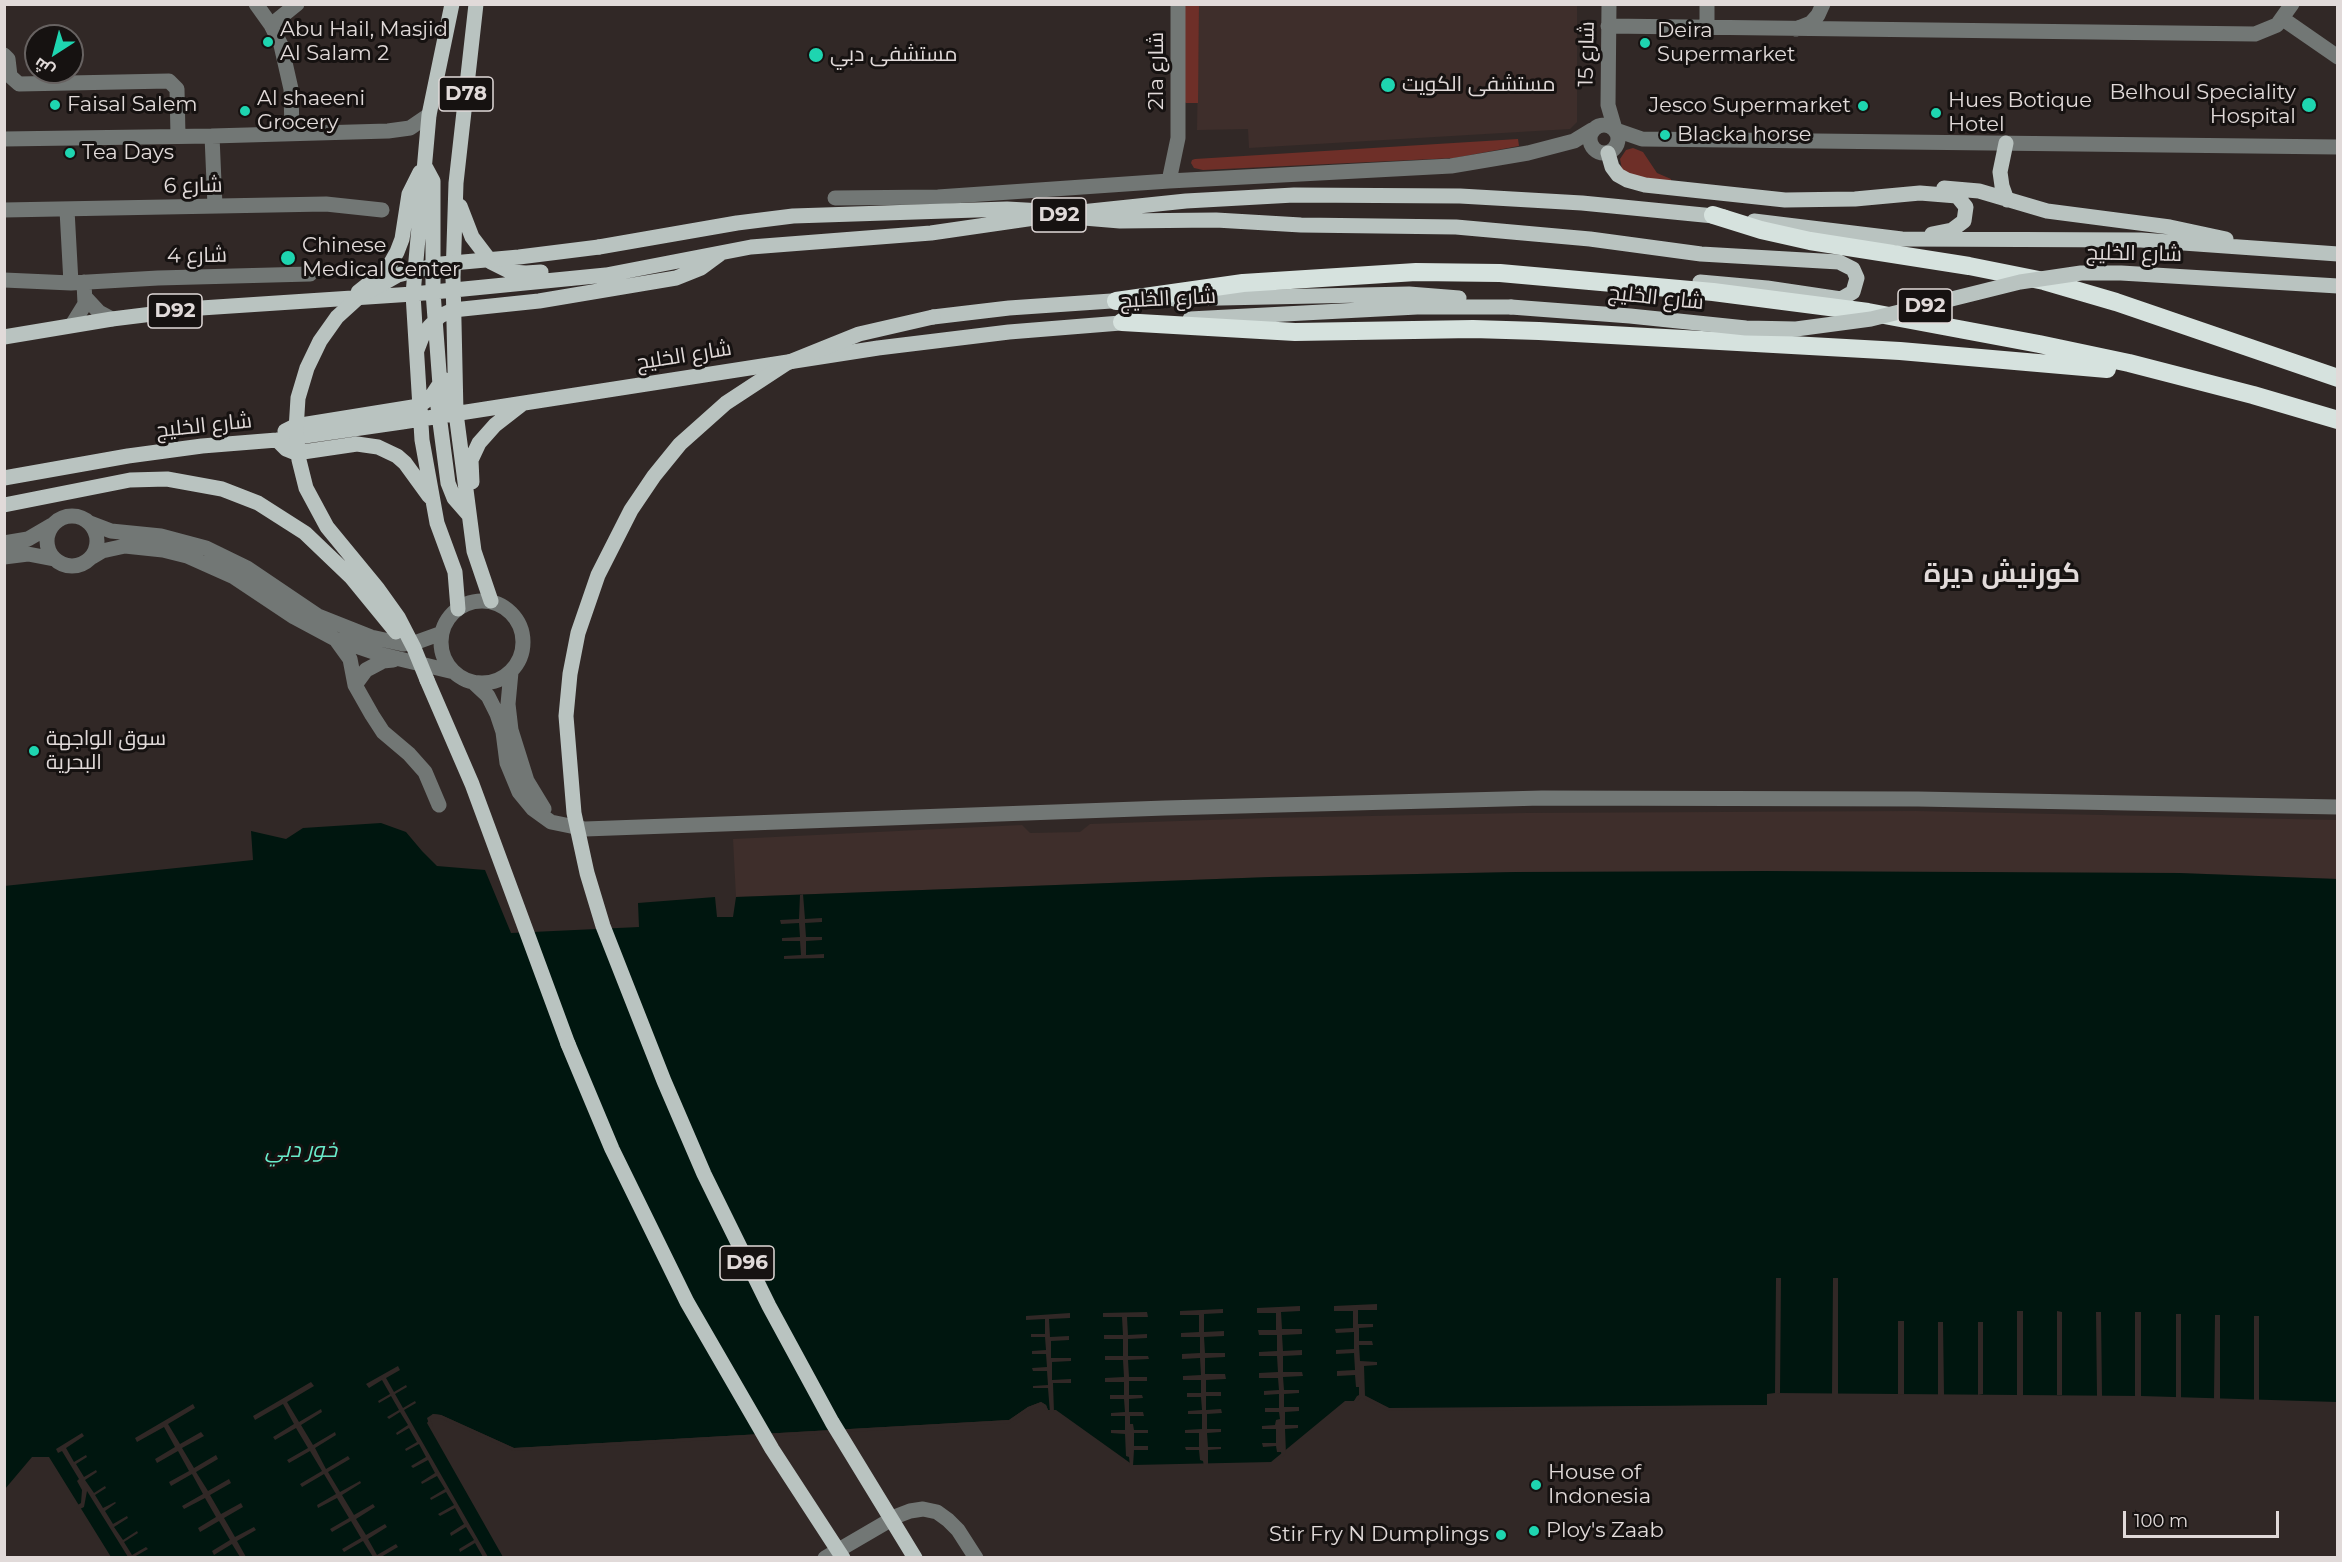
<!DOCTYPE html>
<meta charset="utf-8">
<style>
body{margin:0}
#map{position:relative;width:2342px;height:1562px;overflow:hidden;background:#312826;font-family:Montserrat,Cairo,sans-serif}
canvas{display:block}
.frame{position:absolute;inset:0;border:6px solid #e1dad9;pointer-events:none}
.north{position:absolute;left:24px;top:24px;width:60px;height:60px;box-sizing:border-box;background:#161211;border:2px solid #676261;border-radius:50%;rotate:216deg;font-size:16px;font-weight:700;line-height:24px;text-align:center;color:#e1dad9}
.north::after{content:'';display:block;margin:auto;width:21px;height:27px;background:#1ed5b0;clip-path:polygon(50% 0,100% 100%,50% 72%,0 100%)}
.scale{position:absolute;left:2123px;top:1511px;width:156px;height:27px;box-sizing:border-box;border:3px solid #e1dad9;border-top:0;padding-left:8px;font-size:18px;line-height:21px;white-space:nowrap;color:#e1dad9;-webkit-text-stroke:4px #161211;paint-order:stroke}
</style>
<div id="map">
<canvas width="2342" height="1562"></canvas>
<div class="frame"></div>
<div class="north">ش</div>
<div class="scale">100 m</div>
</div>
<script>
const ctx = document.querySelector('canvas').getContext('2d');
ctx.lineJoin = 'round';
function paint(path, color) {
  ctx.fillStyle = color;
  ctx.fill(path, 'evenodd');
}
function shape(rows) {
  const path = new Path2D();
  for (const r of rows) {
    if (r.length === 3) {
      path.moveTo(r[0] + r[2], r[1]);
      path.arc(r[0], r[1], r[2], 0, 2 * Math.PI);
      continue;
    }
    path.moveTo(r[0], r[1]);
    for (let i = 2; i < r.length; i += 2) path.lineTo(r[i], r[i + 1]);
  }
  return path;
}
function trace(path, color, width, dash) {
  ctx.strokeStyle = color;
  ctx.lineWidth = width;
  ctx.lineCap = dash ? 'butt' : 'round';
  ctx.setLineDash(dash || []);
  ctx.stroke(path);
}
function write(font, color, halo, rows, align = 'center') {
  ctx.font = font + ' Montserrat,Cairo,sans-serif';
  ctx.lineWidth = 6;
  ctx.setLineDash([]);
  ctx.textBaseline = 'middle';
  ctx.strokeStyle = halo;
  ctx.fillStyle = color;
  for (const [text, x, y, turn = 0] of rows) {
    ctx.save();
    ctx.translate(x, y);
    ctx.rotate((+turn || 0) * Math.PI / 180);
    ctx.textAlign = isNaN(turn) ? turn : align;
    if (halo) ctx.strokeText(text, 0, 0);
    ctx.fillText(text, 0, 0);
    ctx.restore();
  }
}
const built = shape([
 [1199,5,1577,5,1577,122,1570,129,1249,148,1248,129,1197,130],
 [1916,811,2337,820,2338,879,2179,873,1516,872,1270,877,736,897,733,839,1022,825,1030,833,1080,832,1090,824,1268,818,1525,813]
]);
const green = shape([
 [1182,5,1199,5,1198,103,1186,103,1183,101],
 [1518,139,1519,146,1454,158,1203,170,1194,168,1191,163,1192,160,1195,159],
 [1633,148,1643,152,1657,173,1671,179,1671,184,1635,179,1622,169,1620,159,1626,150]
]);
const water = shape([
 [381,823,406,832,422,851,437,866,485,870,511,933,639,927,638,903,715,897,717,917,733,917,736,897,1270,877,1516,872,1765,871,2179,873,2337,879,2337,1402,2141,1396,1775,1393,1767,1394,1767,1405,1398,1409,1389,1408,1362,1394,1357,1396,1354,1401,1345,1401,1271,1462,1133,1465,1056,1410,1048,1410,1046,1405,1041,1402,1028,1407,1009,1420,514,1448,441,1415,433,1414,427,1423,503,1557,111,1557,49,1457,32,1457,5,1489,4,886,253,860,251,831,286,839,303,828]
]);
const pier = shape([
 [803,894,805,919,822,918,822,922,805,923,806,937,822,937,822,940,806,941,806,955,824,954,824,958,784,959,784,956,801,955,800,941,782,941,782,938,800,937,799,923,781,924,780,920,799,919,800,895],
 [1776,1278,1781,1278,1780,1393,1775,1393],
 [1833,1278,1838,1278,1838,1394,1832,1394],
 [1377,1304,1377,1310,1358,1310,1358,1324,1373,1324,1373,1327,1359,1328,1359,1341,1372,1341,1373,1345,1359,1345,1360,1361,1377,1362,1377,1365,1364,1366,1365,1396,1389,1408,1767,1405,1767,1408,1388,1411,1361,1397,1357,1402,1354,1401,1359,1395,1359,1387,1356,1387,1355,1375,1337,1376,1337,1371,1355,1370,1354,1353,1336,1354,1336,1350,1354,1349,1354,1332,1336,1333,1335,1329,1353,1328,1353,1311,1334,1311,1334,1306],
 [1300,1306,1300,1311,1281,1312,1282,1329,1302,1329,1302,1334,1282,1335,1283,1351,1302,1350,1302,1355,1283,1356,1283,1372,1302,1372,1303,1376,1283,1377,1284,1390,1299,1390,1299,1393,1284,1394,1284,1407,1299,1407,1299,1411,1285,1412,1285,1425,1298,1425,1298,1428,1285,1429,1286,1454,1282,1457,1281,1452,1277,1452,1276,1446,1263,1447,1262,1443,1276,1443,1276,1429,1262,1429,1262,1426,1275,1425,1276,1420,1280,1419,1279,1412,1265,1412,1265,1408,1279,1408,1279,1394,1264,1395,1264,1391,1279,1390,1278,1378,1259,1378,1259,1373,1278,1372,1277,1356,1259,1356,1259,1352,1277,1351,1277,1335,1259,1335,1258,1330,1276,1330,1276,1313,1257,1313,1257,1308],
 [1223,1309,1223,1313,1204,1314,1204,1332,1224,1331,1224,1336,1204,1337,1205,1353,1225,1353,1225,1357,1205,1358,1205,1374,1225,1374,1226,1379,1206,1380,1206,1392,1221,1392,1221,1396,1206,1396,1206,1410,1221,1409,1222,1413,1207,1414,1207,1429,1221,1429,1221,1432,1207,1433,1208,1447,1221,1447,1221,1449,1208,1450,1208,1466,1204,1466,1203,1461,1200,1460,1199,1450,1186,1450,1185,1447,1199,1447,1199,1433,1185,1433,1185,1430,1202,1429,1202,1414,1188,1414,1188,1411,1202,1410,1201,1397,1187,1397,1187,1393,1201,1393,1201,1380,1183,1380,1183,1376,1201,1375,1200,1358,1182,1359,1182,1354,1200,1353,1200,1337,1181,1337,1181,1333,1199,1332,1199,1315,1180,1315,1180,1311],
 [2017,1311,2023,1311,2023,1395,2017,1395],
 [2057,1311,2062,1312,2062,1395,2057,1395],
 [1147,1312,1148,1317,1127,1317,1128,1335,1147,1334,1147,1338,1128,1339,1128,1356,1148,1356,1149,1359,1128,1360,1129,1377,1147,1377,1147,1381,1129,1381,1129,1395,1142,1395,1143,1398,1129,1399,1129,1412,1143,1412,1144,1416,1130,1416,1130,1424,1133,1424,1134,1430,1148,1430,1148,1433,1134,1433,1134,1446,1148,1446,1148,1450,1134,1450,1133,1466,1130,1466,1129,1457,1126,1456,1125,1434,1111,1433,1111,1430,1125,1430,1125,1416,1111,1416,1111,1413,1125,1412,1124,1399,1110,1399,1110,1395,1124,1395,1124,1382,1105,1382,1105,1378,1124,1377,1123,1360,1105,1360,1105,1356,1123,1356,1123,1339,1104,1339,1104,1335,1123,1335,1122,1317,1103,1317,1103,1313],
 [2096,1312,2101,1312,2102,1396,2097,1396],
 [2135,1312,2141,1312,2141,1396,2135,1396],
 [1070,1313,1070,1318,1049,1319,1050,1337,1069,1336,1069,1340,1051,1341,1051,1358,1071,1358,1071,1361,1052,1362,1052,1380,1071,1379,1071,1383,1053,1383,1054,1413,1050,1413,1048,1388,1033,1388,1033,1386,1048,1385,1047,1371,1033,1371,1032,1368,1047,1367,1046,1354,1032,1354,1032,1351,1046,1350,1045,1337,1031,1337,1031,1334,1045,1334,1045,1319,1026,1320,1026,1316],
 [2176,1314,2181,1314,2181,1398,2176,1398],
 [2215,1315,2220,1315,2220,1399,2214,1399],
 [2254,1316,2259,1316,2259,1400,2254,1400],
 [1898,1321,1904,1321,1904,1394,1898,1394],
 [1938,1322,1943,1322,1944,1395,1938,1395],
 [1978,1322,1983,1322,1983,1394,1978,1395],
 [398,1366,400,1370,386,1378,394,1392,406,1385,407,1387,395,1394,403,1408,415,1401,416,1403,404,1410,488,1557,483,1557,475,1543,460,1552,459,1549,474,1540,466,1527,451,1536,450,1533,464,1524,455,1508,440,1516,438,1514,454,1505,446,1492,431,1500,430,1498,445,1489,437,1476,422,1484,421,1482,435,1473,428,1460,413,1468,411,1466,426,1457,419,1444,406,1451,405,1449,417,1442,409,1428,397,1435,396,1433,408,1425,400,1412,389,1419,387,1417,399,1410,391,1396,379,1403,378,1401,390,1394,382,1380,369,1388,366,1384],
 [311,1382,314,1386,287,1402,299,1422,321,1409,322,1412,301,1425,313,1445,335,1432,336,1435,315,1448,326,1469,348,1456,350,1459,328,1472,340,1492,360,1481,361,1483,342,1495,354,1515,373,1504,375,1507,356,1519,366,1535,385,1524,387,1527,368,1539,377,1555,396,1544,398,1547,381,1557,373,1557,363,1541,344,1552,342,1549,361,1538,351,1521,332,1532,330,1529,349,1518,337,1498,318,1508,317,1505,336,1494,324,1474,302,1487,300,1484,322,1471,310,1451,289,1463,287,1460,308,1448,296,1428,275,1440,273,1437,294,1424,283,1404,255,1420,253,1416],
 [1041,1402,1046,1405,1048,1410,1046,1411,1041,1406,1029,1410,1009,1423,514,1451,440,1418,430,1419,433,1426,430,1427,427,1418,433,1414,441,1415,514,1448,1009,1420,1028,1407],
 [193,1404,195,1408,168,1424,180,1444,201,1432,204,1436,182,1448,194,1468,216,1455,218,1459,196,1472,208,1491,229,1479,231,1483,210,1495,221,1514,241,1503,243,1507,224,1518,235,1537,254,1527,256,1530,237,1541,246,1557,240,1557,232,1544,214,1555,212,1551,230,1540,219,1521,200,1532,198,1528,216,1517,205,1498,184,1509,182,1506,203,1494,192,1474,171,1486,169,1482,189,1471,178,1451,157,1463,155,1459,175,1447,164,1427,137,1442,135,1438],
 [82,1433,84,1436,66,1448,74,1462,86,1455,87,1457,76,1464,84,1477,96,1470,97,1472,85,1480,94,1493,105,1486,106,1488,95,1495,103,1508,115,1502,116,1503,105,1511,113,1524,127,1516,128,1518,114,1527,123,1540,137,1531,138,1533,124,1542,132,1555,146,1547,148,1549,134,1557,128,1557,87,1491,84,1507,78,1510,76,1506,81,1503,82,1490,77,1481,79,1479,62,1451,58,1453,56,1449]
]);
const minor = shape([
 [256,4,271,25,281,45,291,89,292,133],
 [1609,4,1608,105,1615,129],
 [2283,19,2338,57],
 [271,25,297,4],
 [1608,26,2255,34,2277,25,2292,4],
 [1707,28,1707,4],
 [1796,29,1811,23,1818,15,1823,4],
 [4,55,8,59,10,76,19,84,169,81,177,89,178,136],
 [1604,139,14],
 [1616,130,1642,139,2338,147],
 [212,136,215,206],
 [4,139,212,136,388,131,410,128,429,115],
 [1169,181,1178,138,1178,4],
 [835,198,938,197,1169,181,1451,166,1528,153,1574,141,1592,130],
 [4,210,326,204,382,210],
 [67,210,71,283],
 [4,280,71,283,158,278,310,274],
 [86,298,99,312,112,319],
 [72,325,85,304,84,282],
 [72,541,25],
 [90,523,111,531,161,536,206,548,247,568,318,616,371,637,403,644,417,642,442,633],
 [4,543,28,539,52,525],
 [4,557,28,554,54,559],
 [92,557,102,551,125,546,163,550,187,556,234,577,294,617,335,639,379,654,454,672],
 [482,642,41],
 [337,641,350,659,355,685,372,715,383,732,409,754,425,772,439,805],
 [511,672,508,704,511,730,527,781,544,809],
 [473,682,488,696,497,714,503,732,507,763,519,792,533,809,551,822,585,829,1165,808,1542,798,1918,799,2338,807],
 [355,685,366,670,383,661,393,660],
 [825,1558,897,1516,910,1511,923,1509,937,1512,948,1520,958,1530,976,1558]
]);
const major = shape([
 [452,4,429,115,413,294,422,440,437,523,455,572,458,609],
 [476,4,456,183,453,277,456,413,474,551,491,601],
 [2006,143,2000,172,2002,186,2007,200],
 [1608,153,1612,167,1618,175,1627,180,1645,185,1785,200,1855,199,1920,193,1957,196,1966,207,1964,221,1952,230,1932,234],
 [426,168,433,181,433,292,440,385,446,400,456,413],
 [1944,188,1979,191,2047,211,2170,227,2226,239],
 [460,206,472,237,491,262,511,272,526,273,541,272],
 [1084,218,1120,221,1216,220,1301,225,1456,227,1590,239,1701,254,1839,262,1853,269,1857,278,1853,292,1841,299,1767,288,1700,282],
 [1754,221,1902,239,2141,240,2338,254],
 [599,247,737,223,793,216,1007,209,1043,211],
 [358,292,388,268,397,252,402,239,409,194,420,172],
 [1174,299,1409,294,1459,298],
 [933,317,1009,308,1126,300],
 [1190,319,1417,307,1511,307],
 [4,337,112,319,201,308,413,294,606,275,751,247,931,233,1062,214,1186,201,1294,195,1460,196,1582,203,1724,217],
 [417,350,422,337,430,326,440,316,453,310,539,301,676,278,701,268,720,254],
 [438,407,448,483,454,498,468,514],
 [285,431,295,426,419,406,431,397,443,379],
 [277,440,286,449,296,453,357,444,378,447,397,456,405,463,429,496],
 [4,478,128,456,202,446,277,440,402,422,878,348,1009,332,1133,322],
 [472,482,471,460,479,443,495,425,522,404],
 [427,680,472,784,568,1044]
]);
const highway = shape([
 [1713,215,1761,230,1810,241,1969,266,2044,281,2116,302,2338,378],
 [1116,301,1243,283,1416,272,1500,273,1713,292,1868,312,2039,344,2129,363,2253,395,2338,420],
 [1122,322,1295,332,1473,329,1539,331,1900,351,2107,369]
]);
const majorBridge = shape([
 [1511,307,1630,316,1746,328,1796,329,1871,319,2020,282,2081,273,2121,273,2338,286],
 [4,505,130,480,167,479,222,489,258,503,305,533,351,577,396,632],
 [427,680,414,648,398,617,378,589,327,527,306,488,299,460,296,430,298,398,307,368,320,341,337,317,359,297,398,275,441,264,519,257,599,247],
 [568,1044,612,1149,687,1302,772,1449,843,1558],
 [915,1558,832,1422,769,1306,704,1174,664,1081,603,926,587,873,574,813,566,716,570,674,578,633,598,575,631,510,654,476,680,444,726,403,787,363,859,334,933,317]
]);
const markers = [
 [268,42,6,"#1ed5b0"],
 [1645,43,6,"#1ed5b0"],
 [816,55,8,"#1ed5b0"],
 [1388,85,8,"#1ed5b0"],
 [55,105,6,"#1ed5b0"],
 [2309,105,8,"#1ed5b0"],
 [1863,106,6,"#1ed5b0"],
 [245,111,6,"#1ed5b0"],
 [1936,113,6,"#1ed5b0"],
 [1665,135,6,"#1ed5b0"],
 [70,153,6,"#1ed5b0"],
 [288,258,8,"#1ed5b0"],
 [34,751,6,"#1ed5b0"],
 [1536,1485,6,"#1ed5b0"],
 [1534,1531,6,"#1ed5b0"],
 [1501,1535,6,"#1ed5b0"]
];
const shields = [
 [466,94,54],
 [1059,215,54],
 [1925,306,54],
 [175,311,54],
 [747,1263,54]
];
const shieldNames = [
 ["D78",466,94],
 ["D92",1059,215],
 ["D92",1925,306],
 ["D92",175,311],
 ["D96",747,1263]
];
const poiNames = [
 ["Abu Hail, Masjid",280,30],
 ["Al Salam 2",280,54],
 ["Deira",1657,31],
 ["Supermarket",1657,55],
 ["مستشفى دبي",830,55],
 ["مستشفى الكويت",1402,85],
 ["Belhoul Speciality",2296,93,"right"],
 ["Hospital",2296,117,"right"],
 ["Al shaeeni",257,99],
 ["Grocery",257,123],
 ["Hues Botique",1948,101],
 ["Hotel",1948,125],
 ["Faisal Salem",67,105],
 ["Jesco Supermarket",1851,106,"right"],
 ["Blacka horse",1677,135],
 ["Tea Days",82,153],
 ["Chinese",302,246],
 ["Medical Center",302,270],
 ["سوق الواجهة",46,739],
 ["البحرية",46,763],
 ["House of",1548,1473],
 ["Indonesia",1548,1497],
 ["Ploy's Zaab",1546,1531],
 ["Stir Fry N Dumplings",1489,1535,"right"]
];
const streetNames = [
 ["شارع 15",1587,54,-89],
 ["21a شارع",1157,71,-90],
 ["شارع 6",193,186,-1],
 ["شارع الخليج",2134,254,1],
 ["شارع 4",197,256,-1],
 ["شارع الخليج",1656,298,6],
 ["شارع الخليج",1168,299,-3],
 ["شارع الخليج",684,356,-9],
 ["شارع الخليج",204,426,-6]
];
const waterNames = [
 ["خور دبي",301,1151]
];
const districtNames = [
 ["كورنيش ديرة",2002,574]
];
paint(built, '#3e2e2b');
paint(green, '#6e2f28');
paint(water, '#00160f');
paint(pier, '#312826');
trace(minor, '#727775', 15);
trace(major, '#b9c3c0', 15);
trace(highway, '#d6e2de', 18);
trace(majorBridge, '#b9c3c0', 15);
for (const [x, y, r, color] of markers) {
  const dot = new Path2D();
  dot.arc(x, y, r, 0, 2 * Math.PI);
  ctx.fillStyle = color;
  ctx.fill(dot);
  trace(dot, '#161211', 2);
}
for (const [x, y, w] of shields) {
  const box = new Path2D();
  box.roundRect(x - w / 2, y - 17, w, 34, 4.5);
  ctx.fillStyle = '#161211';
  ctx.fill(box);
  trace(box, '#e1dad9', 1.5);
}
write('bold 20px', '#e1dad9', null, shieldNames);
write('21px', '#e1dad9', '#161211', poiNames, 'left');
write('21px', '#e1dad9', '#161211', streetNames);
write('italic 22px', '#69eccb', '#161211', waterNames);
write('bold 27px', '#e1dad9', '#161211', districtNames);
</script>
